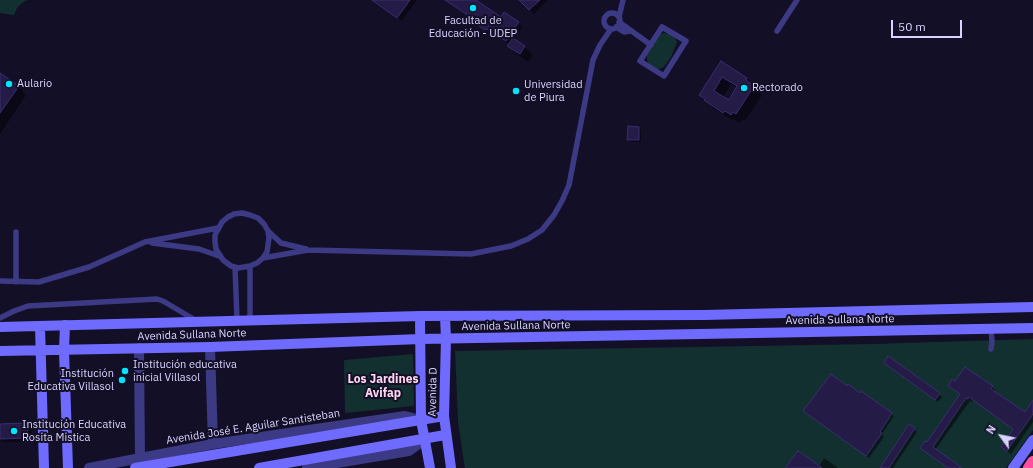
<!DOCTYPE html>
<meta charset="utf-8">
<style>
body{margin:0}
#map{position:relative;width:1033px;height:468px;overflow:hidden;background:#130f26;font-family:"IBM Plex Sans",sans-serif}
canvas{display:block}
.north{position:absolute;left:981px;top:416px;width:40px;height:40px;-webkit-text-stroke:3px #130f26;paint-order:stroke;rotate:303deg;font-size:11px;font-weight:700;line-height:16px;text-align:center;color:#d9d4ff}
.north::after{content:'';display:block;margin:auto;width:14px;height:18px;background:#d9d4ff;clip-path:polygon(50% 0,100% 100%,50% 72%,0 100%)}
.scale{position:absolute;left:891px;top:20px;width:71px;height:18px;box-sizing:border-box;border:2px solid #d9d4ff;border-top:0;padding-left:5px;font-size:12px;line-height:14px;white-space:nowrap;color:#d9d4ff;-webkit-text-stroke:3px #130f26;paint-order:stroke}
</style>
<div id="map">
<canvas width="1033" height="468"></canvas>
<div class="north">N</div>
<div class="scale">50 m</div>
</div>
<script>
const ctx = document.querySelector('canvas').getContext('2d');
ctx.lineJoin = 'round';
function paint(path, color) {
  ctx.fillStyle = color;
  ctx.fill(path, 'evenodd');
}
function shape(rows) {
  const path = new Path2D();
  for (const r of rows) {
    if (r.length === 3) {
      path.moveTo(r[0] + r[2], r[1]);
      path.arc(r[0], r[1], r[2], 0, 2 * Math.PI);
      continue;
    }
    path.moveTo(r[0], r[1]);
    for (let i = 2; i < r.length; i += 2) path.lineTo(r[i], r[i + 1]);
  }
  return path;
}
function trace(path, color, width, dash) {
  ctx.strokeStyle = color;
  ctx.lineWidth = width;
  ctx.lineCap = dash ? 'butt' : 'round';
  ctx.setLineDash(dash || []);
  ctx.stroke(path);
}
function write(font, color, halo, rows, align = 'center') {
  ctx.font = font + ' "IBM Plex Sans",sans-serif';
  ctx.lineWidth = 4;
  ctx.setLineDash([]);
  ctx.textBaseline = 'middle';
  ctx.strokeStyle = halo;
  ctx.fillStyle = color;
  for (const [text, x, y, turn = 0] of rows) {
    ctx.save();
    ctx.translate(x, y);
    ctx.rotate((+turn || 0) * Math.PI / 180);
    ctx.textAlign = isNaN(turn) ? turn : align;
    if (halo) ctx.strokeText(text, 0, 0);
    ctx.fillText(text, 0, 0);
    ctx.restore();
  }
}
const green = shape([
 [0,0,27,0,22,3,17,8,14,15,0,13],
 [664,33,670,34,675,38,677,42,671,57,664,67,659,69,654,68,649,64,647,60,647,55,659,35],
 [1033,339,1033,430,1006,468,465,468,464,463,458,421,455,351,872,344],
 [413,354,414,406,345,413,344,360]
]);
const shadow = shape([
 [379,0,417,0,402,21,382,7],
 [448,0,477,0,476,1,502,18,518,22,522,27,514,40,525,47,533,55,528,62,517,54,508,46,509,44,494,34,488,33,479,23,452,5],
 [521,0,548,0,534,14],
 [722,62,747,78,762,95,745,121,742,120,740,123,733,119,732,120,713,108,701,95],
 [731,84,737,88,729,101,723,97],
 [0,74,18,86,26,95,0,134],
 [639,128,641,130,641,142,631,142,628,139],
 [888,358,939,394,942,397,938,402,887,365],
 [956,382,992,387,995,390,994,392,1025,413,1033,403,1033,422,1011,454,1002,447,1014,429,973,400,972,402,970,401,935,450,961,468,948,468,927,444,961,395],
 [847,387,860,394,861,393,894,416,882,434,884,437,869,458,804,411],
 [27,424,31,428,32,442,2,442,0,440,0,425],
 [910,426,917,432,893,468,885,468],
 [824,458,838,468,787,468,819,467]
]);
const building = shape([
 [372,0,410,0,397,18,372,0],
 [445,0,476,0,501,17,504,12,519,22,506,41,489,30,483,29,478,25,478,22,445,0],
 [519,0,540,0,529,10,519,0],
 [513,38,525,46,520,54,507,46,513,38],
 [721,61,747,78,746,80,754,86,736,114,733,112,731,115,725,111,723,113,704,100,705,99,699,95,721,61],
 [722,77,737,86,729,100,714,91,722,77],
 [0,73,19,86,0,113,0,73],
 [628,126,639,127,639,140,627,140,628,126],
 [888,356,940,393,935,400,884,363,888,356],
 [965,367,993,386,991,389,1025,412,1033,400,1033,414,1007,451,1001,447,1013,429,969,397,968,399,966,398,933,447,962,468,948,468,920,448,925,441,927,442,960,394,948,386,952,379,955,381,965,367],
 [831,374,847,386,848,384,860,393,861,391,892,413,880,432,882,433,866,456,803,411,831,374],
 [27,423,28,438,0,439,0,424,27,423],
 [909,424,915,428,889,468,880,468,909,424],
 [798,451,810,459,822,468,785,468,798,451]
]);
const lane = shape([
 [612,21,8],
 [619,17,623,0],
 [619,22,651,45],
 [616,27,624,32,630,31],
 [662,27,686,41,664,76,640,61,662,27],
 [777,31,797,0],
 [268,231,269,238,267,252,263,258,257,263,250,266,238,268,231,266,223,260,216,249,215,242,215,235,222,222,228,217,234,214,242,213,250,215,258,218,264,224,268,231,281,243,306,249],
 [152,243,199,249,219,256],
 [263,258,308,250,471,254,511,246,528,239,542,230,554,215,562,201,569,185,593,60,600,45,611,29],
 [235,267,237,320],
 [0,281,39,282,89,267,145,242,218,228],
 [16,282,16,232],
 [0,318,14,311,28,306,157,299,163,301,195,320],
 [250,320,250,266],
 [991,329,992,341,991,349]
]);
const street = shape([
 [210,347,213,444],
 [139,348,140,459],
 [89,468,213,444,405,416,421,420],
 [307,468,409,451,424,440]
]);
const secondary = shape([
 [420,316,421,420,430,468],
 [445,316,446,339,444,416,451,468],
 [65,325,64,350,68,468],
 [40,326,44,468],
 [0,327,420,316,704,315,1033,307],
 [0,351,210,347,421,339,1033,328],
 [135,468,444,416],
 [259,468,445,435],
 [1013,468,1033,440]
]);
const highway = shape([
 [1029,468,1033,462]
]);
const markers = [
 [473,8,4,"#00e5ff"],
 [9,84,4,"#00e5ff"],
 [744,88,4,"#00e5ff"],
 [516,91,4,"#00e5ff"],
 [125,371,4,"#00e5ff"],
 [122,380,4,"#00e5ff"],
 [14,431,4,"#00e5ff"]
];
const poiNames = [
 ["Facultad de",473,21,"center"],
 ["Educación - UDEP",473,34,"center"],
 ["Aulario",17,84],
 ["Universidad",524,85],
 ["de Piura",524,98],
 ["Rectorado",752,88],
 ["Institución educativa",133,365],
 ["inicial Villasol",133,378],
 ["Institución",114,374,"right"],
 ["Educativa Villasol",114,387,"right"],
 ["Institución Educativa",22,425],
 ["Rosita Mistica",22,438]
];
const streetNames = [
 ["Avenida Sullana Norte",840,320,-1],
 ["Avenida Sullana Norte",516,326,-1],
 ["Avenida Sullana Norte",192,335,-2],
 ["Avenida D",433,392,-89],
 ["Avenida José E. Aguilar Santisteban",253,427,-9]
];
const neighbourhoodNames = [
 ["Los Jardines",383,380],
 ["Avifap",383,394]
];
paint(green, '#12302f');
paint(shadow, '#0007');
paint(building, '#241b47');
trace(building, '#3b2d73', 1);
trace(lane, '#3d3a85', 5.5);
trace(street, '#3d3a85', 10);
trace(secondary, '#6f6bff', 10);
trace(highway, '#ff4fa3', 12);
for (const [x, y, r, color] of markers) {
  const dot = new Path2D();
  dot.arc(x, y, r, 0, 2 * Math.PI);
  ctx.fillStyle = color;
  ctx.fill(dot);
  trace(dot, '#130f26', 1.5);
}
write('11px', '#d9d4ff', '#130f26', poiNames, 'left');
write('11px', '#d9d4ff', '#130f26', streetNames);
write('bold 12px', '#ffd6f0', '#130f26', neighbourhoodNames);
</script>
